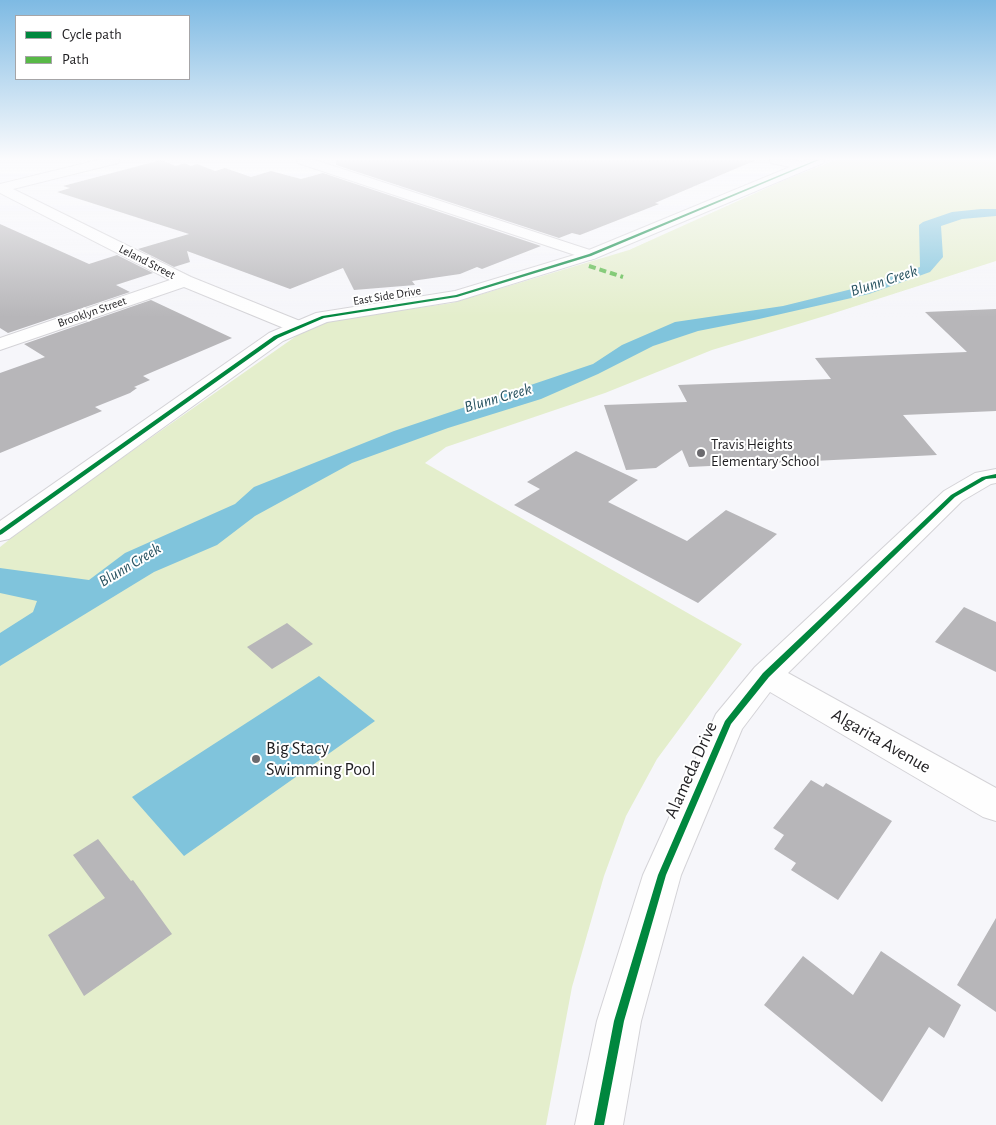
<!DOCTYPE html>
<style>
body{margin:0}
#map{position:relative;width:996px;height:1125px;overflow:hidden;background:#f6f6fa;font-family:"Alegreya Sans",sans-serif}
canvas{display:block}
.legend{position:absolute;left:15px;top:15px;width:175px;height:65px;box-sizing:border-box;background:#fff;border:1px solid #a6a5a7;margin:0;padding:6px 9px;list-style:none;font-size:15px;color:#201f22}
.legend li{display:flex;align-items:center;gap:10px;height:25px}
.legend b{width:25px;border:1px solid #a6a5a7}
</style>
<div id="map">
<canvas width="996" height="1125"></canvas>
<ul class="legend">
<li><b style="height:6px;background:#00873e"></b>Cycle path</li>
<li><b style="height:6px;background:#58b947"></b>Path</li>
</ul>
</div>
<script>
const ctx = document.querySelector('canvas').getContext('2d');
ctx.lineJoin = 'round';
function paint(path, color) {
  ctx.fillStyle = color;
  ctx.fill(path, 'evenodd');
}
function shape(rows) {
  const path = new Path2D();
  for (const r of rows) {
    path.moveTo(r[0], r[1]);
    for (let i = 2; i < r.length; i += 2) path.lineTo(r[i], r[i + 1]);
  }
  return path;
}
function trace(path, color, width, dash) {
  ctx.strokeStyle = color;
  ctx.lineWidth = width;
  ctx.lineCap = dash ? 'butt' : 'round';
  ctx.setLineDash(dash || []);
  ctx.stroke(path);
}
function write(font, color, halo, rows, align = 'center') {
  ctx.font = font + ' "Alegreya Sans",sans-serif';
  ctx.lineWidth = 4;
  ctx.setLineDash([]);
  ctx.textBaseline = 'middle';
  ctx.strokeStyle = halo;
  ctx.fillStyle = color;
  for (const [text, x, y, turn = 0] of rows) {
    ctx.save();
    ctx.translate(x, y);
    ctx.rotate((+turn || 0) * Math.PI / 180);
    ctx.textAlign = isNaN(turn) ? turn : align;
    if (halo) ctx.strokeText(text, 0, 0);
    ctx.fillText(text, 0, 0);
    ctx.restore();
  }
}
const green = shape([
 [835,160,996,160,996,261,828,315,712,350,605,393,446,447,425,463,742,644,657,759,626,816,604,876,572,987,546,1125,0,1125,0,547,39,516,302,332,327,321,452,303,629,250,780,182]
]);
const water = shape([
 [981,209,996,209,996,216,962,219,941,226,943,257,930,272,869,294,759,319,698,331,653,346,598,374,541,399,448,428,352,463,255,516,217,545,154,572,0,666,0,633,33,612,37,601,0,593,0,568,89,580,125,553,235,504,254,487,394,431,593,364,622,345,675,322,783,306,852,289,920,267,919,225,923,222,952,212],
 [319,676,375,721,184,856,132,797]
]);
const building = shape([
 [161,160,176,166,184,163,191,166,197,164,215,171,225,168,251,177,271,171,301,179,323,173,541,246,482,269,477,267,460,274,412,281,415,285,354,290,343,268,290,289,187,251,190,262,174,267,138,249,189,234,57,192,70,188,63,186],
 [336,160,756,160,655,203,659,204,580,235,572,233,559,238,336,165],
 [0,224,89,264,117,255,153,273,116,285,130,292,8,333,0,328],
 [151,300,232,338,143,376,150,380,134,387,137,388,130,393,95,407,102,411,0,453,0,373,45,357,24,344],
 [996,309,996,411,903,415,937,455,689,467,682,450,656,468,626,470,604,405,687,402,678,385,831,379,815,358,967,352,925,312],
 [576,451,638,480,608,502,687,541,726,510,777,534,698,603,514,505,540,489,527,482],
 [964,607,996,622,996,672,935,642],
 [287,623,313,644,272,669,247,647],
 [811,780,823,787,826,783,892,821,838,900,791,870,796,863,774,849,784,835,773,828],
 [98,839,131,881,133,880,172,934,84,996,48,935,105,898,73,855],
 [996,918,996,1012,957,985],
 [881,951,961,1005,944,1038,929,1027,882,1102,764,1005,803,956,853,995]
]);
const minor = shape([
 [98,160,119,160,118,163,13,189,191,277,305,323,307,327,305,331,298,333,291,331,184,287,0,350,0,338,170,280,0,193,0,184,98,160],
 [297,160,315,160,596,252,598,255,596,258,590,260,584,258,298,163,297,160],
 [770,160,793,160,809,163,811,166,804,170,771,163,770,160],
 [996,469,996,483,991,484,962,501,788,673,996,788,996,821,983,817,770,692,742,729,681,875,641,1021,623,1125,575,1125,597,1021,643,875,716,714,755,667,944,491,975,473,996,469]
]);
const tertiary = shape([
 [807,160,824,160,823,163,596,258,457,301,327,322,283,341,9,539,0,541,0,521,269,333,316,313,455,291,584,252,807,160]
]);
const quietFar1 = shape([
 [589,266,593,267]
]);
const quiet = shape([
 [589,266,623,277]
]);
const cycleway = shape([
 [816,160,819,160,591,256,457,297,324,318,278,338,2,534,0,535,0,530,274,336,322,316,456,295,589,254,816,160],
 [996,474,996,478,986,479,955,497,769,677,731,724,666,875,624,1021,604,1125,594,1125,614,1021,658,875,725,721,763,673,951,495,982,477,996,474]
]);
const markers = [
 [701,453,5,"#6b6a6e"],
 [256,759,5,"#6b6a6e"]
];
const farStreetnames = [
 ["Leland Street",147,262,27],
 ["East Side Drive",387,296,-9],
 ["Brooklyn Street",92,312,-19]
];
const poiNames = [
 ["Travis Heights",711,444],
 ["Elementary School",711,461]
];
const waterNames = [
 ["Blunn Creek",884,281,-18],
 ["Blunn Creek",498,398,-16],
 ["Blunn Creek",130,565,-31]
];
const nearStreetnames = [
 ["Algarita Avenue",881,741,30],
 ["Alameda Drive",691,770,-66]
];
const nearPoinames = [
 ["Big Stacy",266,749],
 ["Swimming Pool",266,770]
];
paint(green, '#e4eecc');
paint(water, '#80c4dc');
paint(building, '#b7b6b9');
trace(minor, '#d4d3d7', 2);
trace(tertiary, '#d4d3d7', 2);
paint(minor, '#fefefe');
paint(tertiary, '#fefefe');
trace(quietFar1, '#58b947', 2.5, [5.5, 2.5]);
trace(quiet, '#58b947', 4, [7, 4]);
paint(cycleway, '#00873e');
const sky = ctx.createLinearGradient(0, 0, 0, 317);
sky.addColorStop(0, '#7ebae3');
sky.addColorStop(0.5, '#fbfbfd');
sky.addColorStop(1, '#fbfbfd00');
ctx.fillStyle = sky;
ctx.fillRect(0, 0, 996, 317);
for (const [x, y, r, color] of markers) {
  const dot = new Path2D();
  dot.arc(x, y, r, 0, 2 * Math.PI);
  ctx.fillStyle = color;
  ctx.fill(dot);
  trace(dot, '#fff', 2);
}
write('12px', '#201f22', '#fff', farStreetnames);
write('15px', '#201f22', '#fff', poiNames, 'left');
write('italic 16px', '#295361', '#fff', waterNames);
write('18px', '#201f22', '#fff', nearStreetnames);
write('18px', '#201f22', '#fff', nearPoinames, 'left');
</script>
